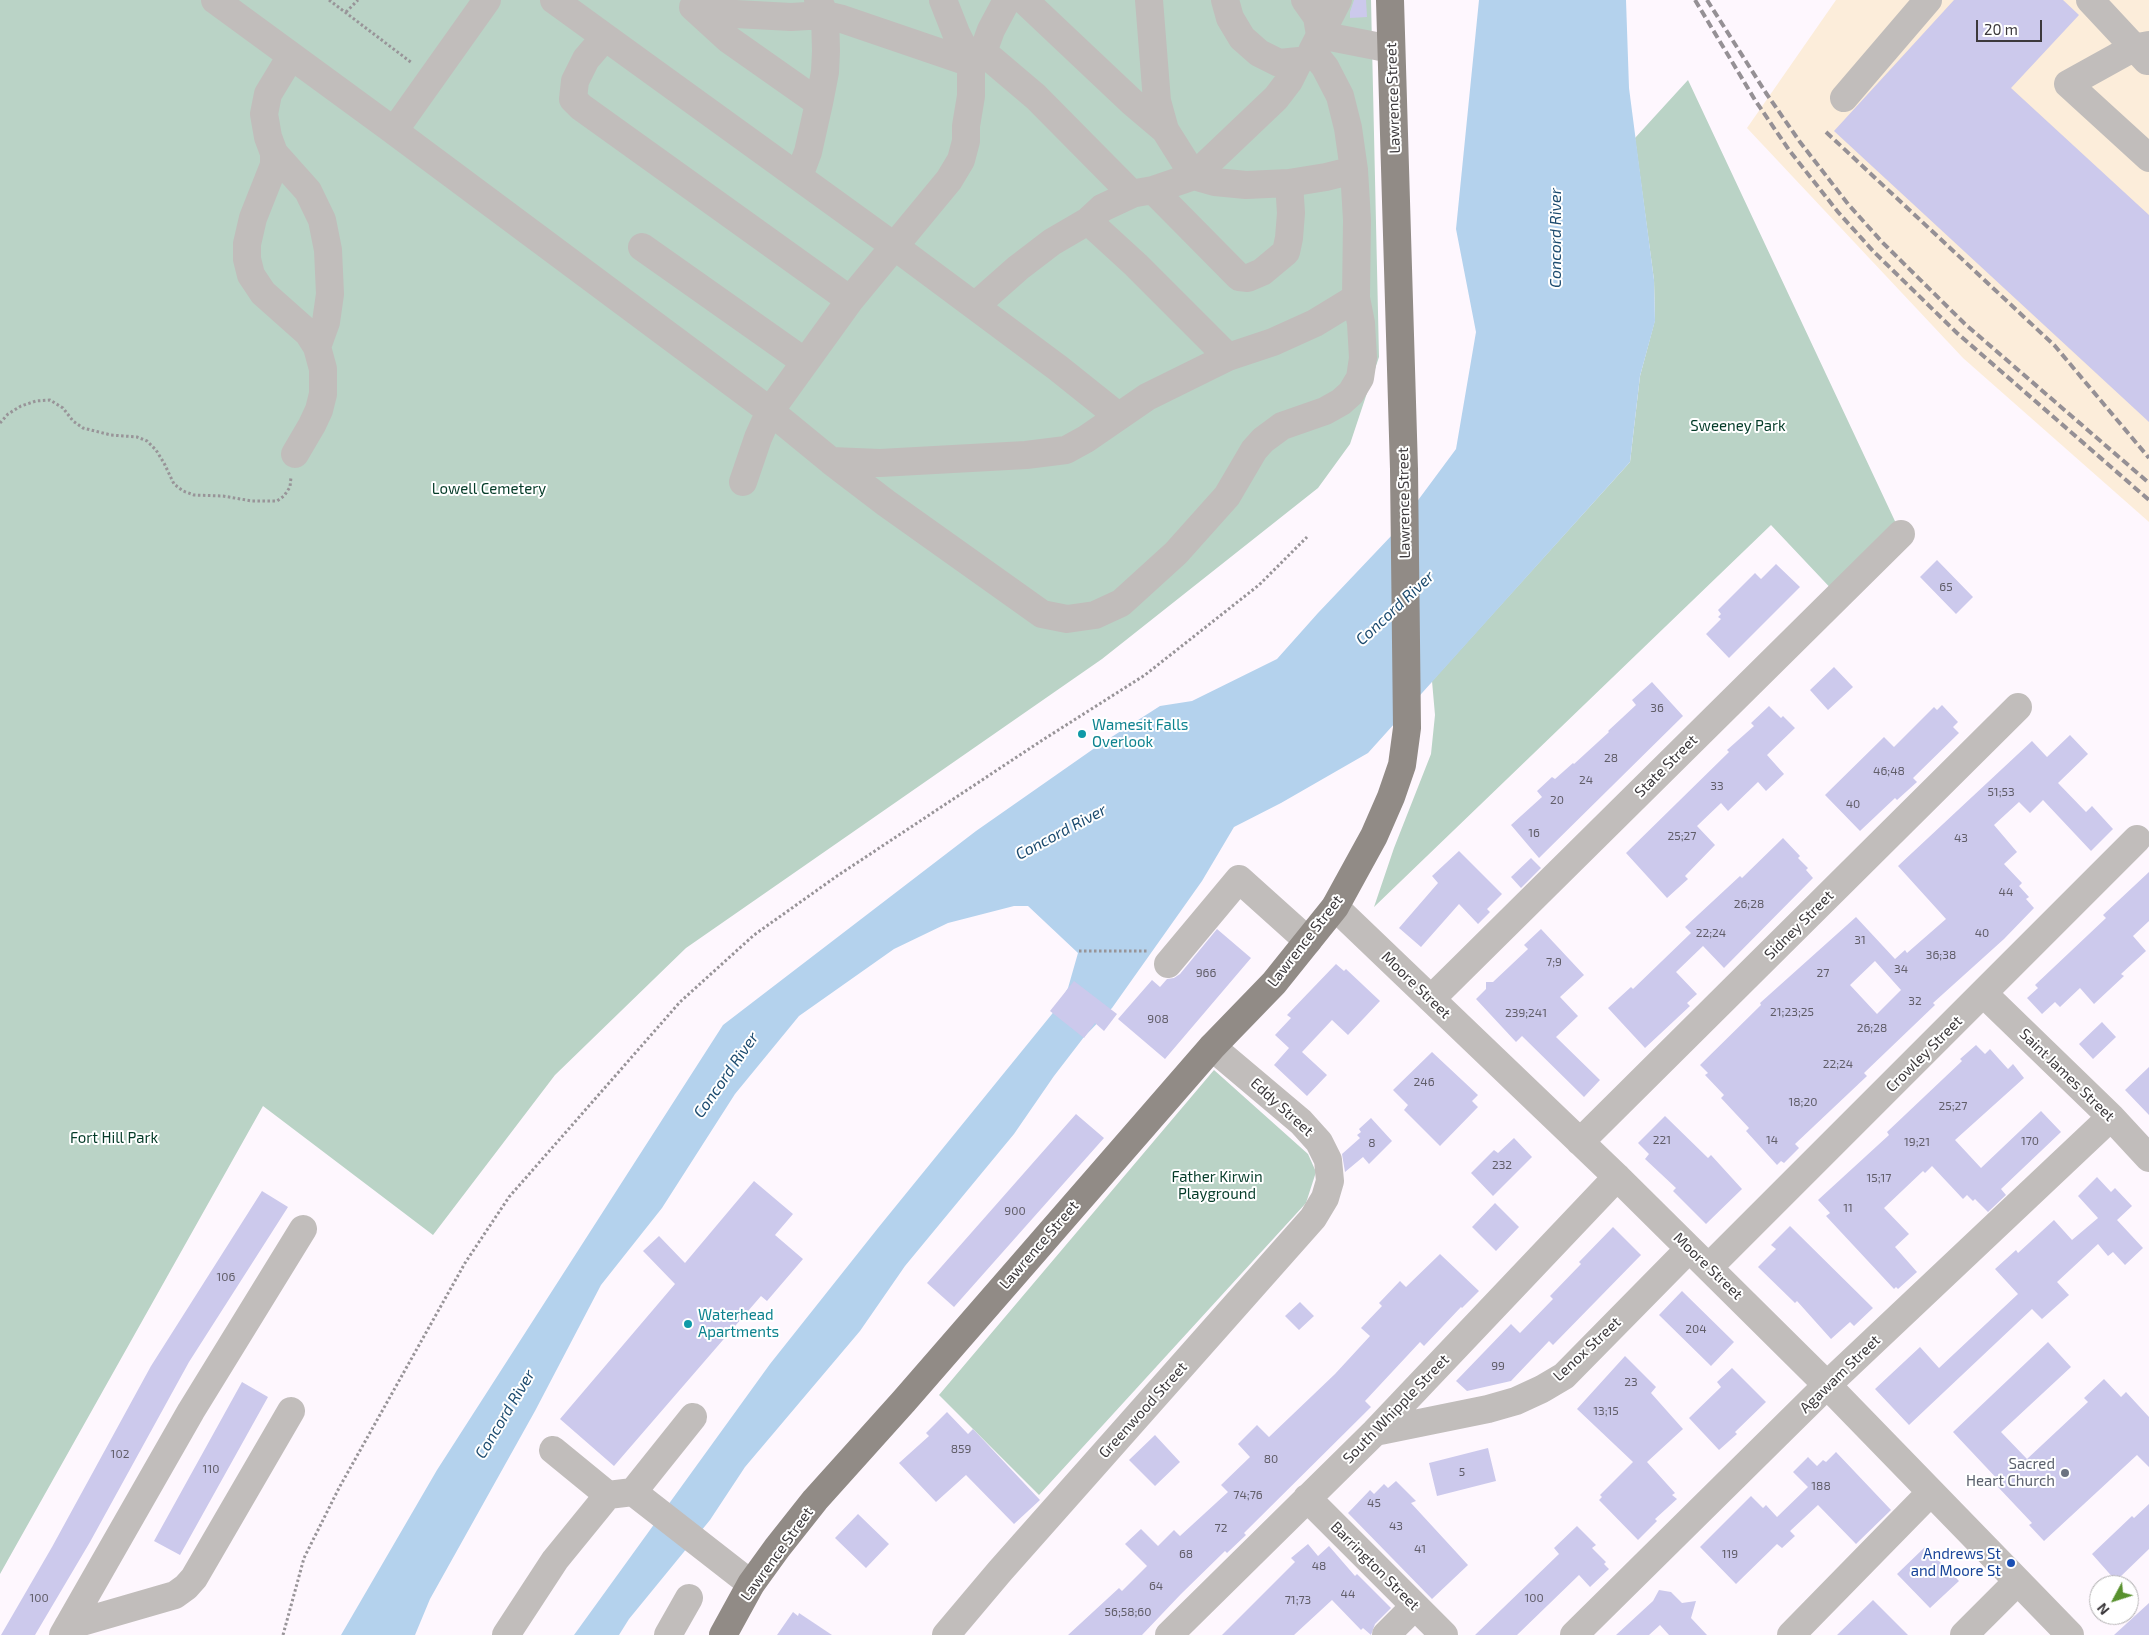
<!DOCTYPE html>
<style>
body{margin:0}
#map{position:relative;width:2149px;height:1635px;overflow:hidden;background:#fef7fe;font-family:"Exo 2",sans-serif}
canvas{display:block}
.north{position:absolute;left:2089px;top:1575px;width:50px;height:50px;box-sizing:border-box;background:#fff;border:1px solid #b1b0b1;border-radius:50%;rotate:230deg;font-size:14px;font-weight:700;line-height:20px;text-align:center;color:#3c393c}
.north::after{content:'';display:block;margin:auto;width:18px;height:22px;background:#58912e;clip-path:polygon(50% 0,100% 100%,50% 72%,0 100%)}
.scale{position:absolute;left:1976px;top:20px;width:66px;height:22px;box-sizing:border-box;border:2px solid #3c393c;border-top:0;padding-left:6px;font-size:15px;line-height:18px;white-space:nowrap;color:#3c393c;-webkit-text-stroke:4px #fff;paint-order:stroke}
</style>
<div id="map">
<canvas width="2149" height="1635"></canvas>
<div class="north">N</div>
<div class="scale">20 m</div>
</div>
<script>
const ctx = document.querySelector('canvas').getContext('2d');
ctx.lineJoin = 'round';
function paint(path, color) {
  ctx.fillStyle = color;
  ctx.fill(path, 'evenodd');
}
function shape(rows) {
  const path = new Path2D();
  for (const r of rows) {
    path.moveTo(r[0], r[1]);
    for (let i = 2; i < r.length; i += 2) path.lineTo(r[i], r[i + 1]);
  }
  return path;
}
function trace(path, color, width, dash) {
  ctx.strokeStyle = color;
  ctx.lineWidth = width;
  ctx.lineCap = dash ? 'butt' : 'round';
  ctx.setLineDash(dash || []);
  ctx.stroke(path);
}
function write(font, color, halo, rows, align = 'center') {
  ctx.font = font + ' "Exo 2",sans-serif';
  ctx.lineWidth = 4;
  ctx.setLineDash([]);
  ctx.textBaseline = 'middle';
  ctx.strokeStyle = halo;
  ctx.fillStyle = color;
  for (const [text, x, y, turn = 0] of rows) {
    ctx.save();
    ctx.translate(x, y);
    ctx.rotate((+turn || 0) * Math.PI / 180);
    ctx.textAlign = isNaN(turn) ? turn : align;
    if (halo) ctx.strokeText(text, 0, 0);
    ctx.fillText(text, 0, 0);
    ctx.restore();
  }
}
const industrial = shape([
 [1836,0,2149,0,2149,522,1963,358,1747,128]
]);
const green = shape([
 [0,0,1371,0,1379,357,1350,444,1318,488,1102,659,686,948,555,1075,433,1235,263,1106,0,1574],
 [1688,80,1901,534,1838,596,1771,525,1374,907,1394,848,1431,754,1435,715,1432,681,1630,462,1640,376,1655,320,1654,280,1635,138],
 [1214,1070,1308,1154,1316,1172,1306,1203,1039,1495,939,1395]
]);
const water = shape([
 [1479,0,1626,0,1629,88,1654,280,1655,321,1640,376,1630,462,1368,753,1281,803,1234,827,1202,881,1112,1008,1084,1037,1054,1076,1014,1134,905,1266,860,1331,745,1467,710,1520,629,1619,619,1635,574,1635,770,1364,878,1228,1052,1014,1068,988,1078,953,1028,906,1014,906,948,923,894,949,799,1016,735,1094,662,1208,601,1285,535,1411,430,1599,415,1635,341,1635,437,1470,723,1025,976,831,1099,745,1160,706,1192,701,1277,659,1318,613,1393,534,1456,449,1476,332,1456,229]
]);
const building = shape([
 [1354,0,1366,0,1367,17,1350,18,1350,12],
 [1954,0,2063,0,2079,15,2011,88,2149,215,2149,422,1834,131],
 [1937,560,1973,597,1956,614,1920,577],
 [1776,564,1800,587,1729,658,1706,634,1721,619,1718,617,1721,614,1718,610,1755,573,1761,579],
 [1834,667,1853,687,1828,710,1810,690],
 [1652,682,1683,716,1539,858,1511,825,1542,797,1537,791,1552,777,1555,779,1573,763,1574,764,1609,732,1608,731,1636,705,1632,700],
 [1942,705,1958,722,1953,727,1959,733,1913,778,1917,782,1897,800,1895,798,1860,831,1825,795,1884,737,1894,747,1934,707,1937,710],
 [1769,706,1781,718,1783,716,1795,728,1767,755,1784,774,1766,791,1758,782,1728,811,1721,803,1697,826,1715,845,1685,876,1688,879,1667,898,1626,853,1729,752,1727,750,1754,726,1751,723],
 [2070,735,2088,754,2058,783,2086,812,2092,806,2113,829,2091,851,2043,800,2030,813,2019,802,1994,825,2017,852,2004,864,2022,883,2019,886,2029,897,2026,899,2034,908,2004,939,1933,1003,1935,1005,1864,1073,1867,1076,1795,1144,1799,1148,1784,1163,1781,1161,1777,1165,1746,1131,1749,1128,1721,1098,1724,1095,1705,1075,1708,1073,1700,1065,1761,1005,1760,1003,1856,917,1895,959,1905,950,1907,953,1946,919,1898,866,2032,741,2047,757],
 [1875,961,1901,990,1877,1014,1850,985],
 [1783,838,1800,856,1798,858,1808,868,1806,870,1813,878,1724,968,1703,946,1676,972,1697,994,1687,1003,1690,1006,1645,1048,1608,1008,1631,987,1633,989,1691,933,1685,927,1740,876,1742,878],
 [1459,851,1502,894,1487,909,1490,912,1478,924,1459,904,1421,947,1399,928,1438,883,1432,876],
 [1531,858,1541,868,1521,888,1511,877],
 [2149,872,2149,921,2133,936,2146,951,2121,974,2124,976,2094,1004,2080,988,2060,1007,2055,1002,2042,1014,2027,998,2038,988,2035,985,2106,918,2103,915],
 [1217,929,1251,958,1165,1059,1118,1019,1152,980,1160,987,1167,979,1174,978,1180,974],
 [1541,929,1584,975,1560,997,1578,1016,1556,1037,1600,1080,1584,1097,1522,1036,1516,1042,1476,999,1486,989,1486,982,1493,982,1528,949,1524,945],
 [1336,964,1344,971,1346,969,1380,1001,1348,1035,1332,1020,1302,1052,1327,1075,1307,1096,1274,1065,1289,1048,1275,1035,1291,1018,1287,1015],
 [1074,981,1117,1014,1104,1031,1095,1023,1084,1038,1050,1011],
 [2102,1022,2116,1037,2093,1059,2079,1044],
 [1976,1045,1985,1054,1990,1049,2008,1069,2013,1064,2024,1078,1955,1140,1981,1168,2041,1111,2061,1132,2001,1189,2006,1195,1988,1212,1975,1199,1973,1201,1967,1195,1963,1199,1932,1166,1925,1173,1923,1171,1884,1208,1909,1234,1895,1247,1917,1272,1898,1289,1896,1287,1894,1289,1826,1216,1830,1213,1818,1200,1889,1135,1887,1132,1962,1061,1960,1059],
 [1432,1052,1478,1095,1472,1101,1478,1107,1440,1146,1404,1110,1408,1105,1393,1090],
 [2149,1067,2149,1115,2125,1090],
 [1076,1114,1104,1138,954,1307,927,1283],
 [1665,1116,1708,1158,1711,1155,1742,1189,1706,1224,1673,1191,1676,1188,1645,1159,1649,1154,1638,1143],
 [1371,1118,1392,1141,1369,1164,1363,1157,1345,1172,1342,1154,1360,1138,1357,1135,1361,1132,1359,1129],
 [1514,1138,1532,1157,1493,1196,1471,1173,1494,1150,1498,1153],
 [2097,1177,2111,1192,2115,1188,2132,1206,2117,1220,2143,1248,2125,1265,2113,1252,2108,1256,2098,1244,2057,1282,2069,1295,2042,1319,2032,1309,1909,1425,1875,1389,1920,1347,1939,1368,2018,1294,1995,1269,2016,1250,2018,1253,2054,1220,2072,1240,2098,1218,2078,1196],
 [754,1181,793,1214,775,1235,803,1259,767,1301,761,1296,614,1466,560,1419,675,1284,643,1251,659,1236,685,1263],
 [262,1191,288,1207,189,1362,90,1542,35,1635,1,1635,52,1547,151,1366],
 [1495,1203,1519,1227,1496,1251,1472,1227],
 [1790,1226,1873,1308,1854,1326,1850,1322,1831,1339,1797,1301,1795,1303,1758,1267,1776,1249,1771,1245],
 [1613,1227,1641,1255,1553,1345,1549,1341,1511,1381,1467,1391,1456,1381,1511,1324,1520,1333,1553,1299,1550,1296,1581,1264,1579,1262],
 [1440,1254,1479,1291,1462,1308,1461,1307,1424,1346,1420,1342,1365,1401,1371,1407,1244,1533,1246,1535,1227,1553,1225,1551,1181,1594,1142,1635,1068,1635,1119,1588,1122,1591,1147,1566,1125,1544,1141,1529,1158,1546,1174,1530,1180,1536,1228,1492,1221,1485,1250,1457,1238,1444,1257,1425,1269,1437,1335,1374,1370,1336,1361,1328,1382,1306,1379,1303,1400,1281,1406,1287],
 [1682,1291,1734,1342,1711,1366,1659,1315],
 [1300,1302,1314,1316,1299,1330,1285,1316],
 [2048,1342,2071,1367,2001,1432,2027,1459,2088,1402,2084,1398,2104,1379,2121,1397,2126,1392,2149,1417,2149,1467,2137,1455,2044,1541,2029,1525,2032,1523,1998,1487,2001,1483,1953,1432],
 [1625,1356,1656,1387,1651,1393,1683,1429,1647,1462,1675,1493,1672,1495,1677,1499,1655,1519,1657,1521,1638,1540,1599,1500,1602,1497,1600,1495,1633,1462,1577,1409],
 [1732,1368,1766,1402,1735,1432,1737,1434,1719,1450,1689,1418,1721,1387,1717,1382],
 [242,1382,268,1397,180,1555,154,1541],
 [947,1412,968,1434,973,1429,1040,1500,1014,1524,966,1475,936,1502,899,1463,929,1436,926,1433],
 [1155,1435,1180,1462,1155,1486,1129,1460],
 [1488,1448,1496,1481,1437,1496,1429,1463],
 [1836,1452,1891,1510,1856,1544,1818,1505,1790,1531,1795,1536,1782,1548,1777,1544,1736,1584,1700,1547,1751,1496,1763,1508,1766,1505,1777,1517,1808,1487,1793,1472,1808,1457,1817,1466,1823,1460,1826,1462],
 [1396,1481,1416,1501,1411,1503,1468,1565,1432,1599,1348,1513,1370,1490,1374,1494,1384,1484,1388,1488],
 [2149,1504,2149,1549,2116,1581,2092,1554,2132,1516,2134,1518],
 [858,1514,889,1544,866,1568,835,1538],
 [1577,1526,1596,1545,1592,1548,1606,1562,1604,1564,1609,1569,1590,1587,1579,1575,1517,1635,1475,1635,1559,1554,1554,1548],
 [1308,1544,1318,1556,1329,1546,1355,1576,1357,1574,1391,1608,1375,1624,1371,1635,1363,1628,1361,1630,1332,1600,1294,1635,1222,1635,1295,1562,1291,1558],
 [1925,1547,1959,1581,1930,1608,1897,1574],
 [1659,1590,1671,1592,1682,1603,1696,1601,1691,1618,1707,1635,1669,1635,1660,1625,1649,1635,1616,1635,1653,1601],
 [1873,1600,1908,1635,1837,1635],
 [2149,1603,2149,1635,2114,1635],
 [793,1612,798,1616,799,1613,832,1635,777,1635]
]);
const path = shape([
 [329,0,412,63],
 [346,12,358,0],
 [0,423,8,414,21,406,36,401,50,400,63,408,73,421,83,428,111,435,137,437,147,441,156,450,164,463,174,484,183,491,194,495,223,496,252,501,277,501,284,496,290,487,291,477],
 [1079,951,1149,951],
 [283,1635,304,1558,339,1488,465,1263,509,1197,680,1002,754,935,837,876,1041,741,1145,675,1259,585,1307,537]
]);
const minor = shape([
 [215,0,394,131],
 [487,0,394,131,770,411,758,438,743,482],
 [554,0,605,37,586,59,575,81,573,99,581,107,850,300],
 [1024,0,1132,102,1165,130,1157,101,1149,0],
 [1305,0,1317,17,1320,35,1391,49],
 [1338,0,1312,51,1325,67,1340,96,1348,128,1354,170,1357,220,1356,298],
 [2090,0,2147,61],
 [693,7,728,39,819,103,825,72,826,51,825,15,818,0],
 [699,12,791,17,825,15,842,19,971,63,956,33,943,0],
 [605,37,894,246,1058,368,1118,416],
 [2149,45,2133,48,2068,84,2149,158],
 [983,52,1036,97,1132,194,1102,208,1088,221,1136,265,1228,357,1273,342,1315,323,1356,298,1361,323,1363,358,1360,378,1351,393,1341,402,1325,411,1282,426,1263,440,1254,450,1227,496,1176,553,1121,603,1095,615,1067,619,1042,614,886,503,831,461,770,411,850,300,949,180,961,160,966,141,966,126,971,96,971,63,983,52],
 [983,52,991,30,1007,0],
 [291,56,268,94,264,114,268,137,274,153,308,191,322,220,328,250,330,294,326,322,317,347],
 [1844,98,1928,0],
 [274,153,274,165,253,218,247,244,247,259,251,275,263,293,308,333,317,347,323,369,323,394,319,410,312,425,295,454],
 [799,176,808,152,819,103],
 [1289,183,1326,177,1354,170],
 [1153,190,1239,277,1248,278,1262,272,1286,252,1289,238,1291,213,1289,183,1246,185,1215,182,1194,176,1165,130],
 [1136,193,1153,190,1194,176,1276,98,1289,81,1299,61,1279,63,1259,53,1242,38,1230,18,1225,0],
 [642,247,805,362],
 [975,306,1018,268,1052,242,1088,221],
 [831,461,880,463,1026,455,1066,450,1086,439,1147,397,1228,357],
 [1335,907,1617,1177,1827,1385,2070,1635],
 [1168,964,1239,879,1308,941],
 [1984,994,2111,1117,2149,1158],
 [1431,999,1901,534],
 [1580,1142,2018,707],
 [1709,1267,2137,839],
 [1375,1432,1488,1409,1516,1401,1542,1389,1564,1376,1689,1249],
 [553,1450,608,1495],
 [633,1492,751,1584],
 [1307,1498,1444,1635],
 [68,1626,175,1595,186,1587,194,1578,291,1411],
 [63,1635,191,1411,303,1229],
 [506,1635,555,1560,608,1495,633,1492,693,1417],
 [668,1635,689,1598],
 [946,1635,1000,1571,1313,1218,1325,1198,1330,1181,1328,1160,1319,1142,1301,1122,1212,1047],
 [1169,1635,1375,1432,1617,1177],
 [1386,1635,1415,1606],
 [1574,1635,1827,1385,2111,1117],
 [1791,1635,1931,1492],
 [1964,1635,2017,1582]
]);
const major = shape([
 [723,1635,751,1584,777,1548,815,1500,904,1401,1212,1047,1274,983,1335,907,1374,836,1391,797,1402,765,1407,728,1404,469,1390,0]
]);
const rail = shape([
 [1695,0,1755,100,1789,150,1838,212,1873,251,1957,333,2149,500],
 [1707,0,1766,93,1800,142,1848,204,1882,242,1965,324,2149,483],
 [1826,132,2055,346,2149,458]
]);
const markers = [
 [1082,734,5,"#0f9aa8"],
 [688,1324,5,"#0f9aa8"],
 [2065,1473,5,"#6b7280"],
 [2011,1563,5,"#1a4fb4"]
];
const numberNames = [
 ["65",1946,587],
 ["36",1657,708],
 ["28",1611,758],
 ["46;48",1889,771],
 ["24",1586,780],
 ["33",1717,786],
 ["51;53",2001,792],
 ["20",1557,800],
 ["40",1853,804],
 ["16",1534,833],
 ["25;27",1682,836],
 ["43",1961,838],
 ["44",2006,892],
 ["26;28",1749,904],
 ["22;24",1711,933],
 ["40",1982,933],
 ["31",1860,940],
 ["36;38",1941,955],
 ["7;9",1554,962],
 ["34",1901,969],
 ["966",1206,973],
 ["27",1823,973],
 ["32",1915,1001],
 ["21;23;25",1792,1012],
 ["239;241",1526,1013],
 ["908",1158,1019],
 ["26;28",1872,1028],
 ["22;24",1838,1064],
 ["246",1424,1082],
 ["18;20",1803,1102],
 ["25;27",1953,1106],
 ["221",1662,1140],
 ["14",1772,1140],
 ["170",2030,1141],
 ["19;21",1917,1142],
 ["8",1372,1143],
 ["232",1502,1165],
 ["15;17",1879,1178],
 ["11",1848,1208],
 ["900",1015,1211],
 ["106",226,1277],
 ["204",1696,1329],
 ["99",1498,1366],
 ["23",1631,1382],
 ["13;15",1606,1411],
 ["859",961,1449],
 ["102",120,1454],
 ["80",1271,1459],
 ["110",211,1469],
 ["5",1462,1472],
 ["188",1821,1486],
 ["74;76",1248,1495],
 ["45",1374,1503],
 ["43",1396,1526],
 ["72",1221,1528],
 ["41",1420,1549],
 ["68",1186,1554],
 ["119",1730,1554],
 ["48",1319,1566],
 ["64",1156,1586],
 ["44",1348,1594],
 ["100",39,1598],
 ["100",1534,1598],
 ["71;73",1298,1600],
 ["56;58;60",1128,1612]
];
const streetNames = [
 ["Lawrence Street",1393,98,-92],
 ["Lawrence Street",1404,503,-91],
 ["State Street",1666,766,-45],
 ["Sidney Street",1799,925,-45],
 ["Lawrence Street",1305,941,-52],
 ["Moore Street",1416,985,44],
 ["Crowley Street",1924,1054,-45],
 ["Saint James Street",2067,1075,44],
 ["Eddy Street",1282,1107,42],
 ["Lawrence Street",1039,1245,-49],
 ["Moore Street",1708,1266,44],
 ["Lenox Street",1587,1349,-43],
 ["Agawam Street",1840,1374,-44],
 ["South Whipple Street",1396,1409,-46],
 ["Greenwood Street",1143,1410,-48],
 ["Lawrence Street",777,1554,-54],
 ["Barrington Street",1375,1566,45]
];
const parkNames = [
 ["Sweeney Park",1738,426],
 ["Lowell Cemetery",489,489],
 ["Fort Hill Park",114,1138],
 ["Father Kirwin",1217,1177],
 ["Playground",1217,1194]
];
const cultureNames = [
 ["Wamesit Falls",1092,725],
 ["Overlook",1092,742],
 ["Waterhead",698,1315],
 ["Apartments",698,1332]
];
const worshipNames = [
 ["Sacred",2055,1464],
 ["Heart Church",2055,1481]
];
const transitNames = [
 ["Andrews St",2001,1554],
 ["and Moore St",2001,1571]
];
const waterNames = [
 ["Concord River",1556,238,-90],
 ["Concord River",1395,608,-43],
 ["Concord River",1061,832,-28],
 ["Concord River",726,1075,-55],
 ["Concord River",505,1414,-59]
];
paint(industrial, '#fcedda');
paint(green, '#bad3c6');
paint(water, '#b4d2ed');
paint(building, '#ccc9ec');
trace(path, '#989498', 3, [2.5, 2.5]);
trace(minor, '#c1bdbb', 28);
trace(major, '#918b86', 28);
trace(rail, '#959095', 4, [8, 4]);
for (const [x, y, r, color] of markers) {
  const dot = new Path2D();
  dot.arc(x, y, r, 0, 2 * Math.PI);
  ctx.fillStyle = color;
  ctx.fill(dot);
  trace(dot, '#fff', 2);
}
write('12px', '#605d68', null, numberNames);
write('15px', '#3c393c', '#fff', streetNames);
write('15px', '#043b28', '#fff', parkNames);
write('15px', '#0d838f', '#fff', cultureNames, 'left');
write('15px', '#5b616d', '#fff', worshipNames, 'right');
write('15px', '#164399', '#fff', transitNames, 'right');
write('italic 16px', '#1c4b6f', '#fff', waterNames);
</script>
